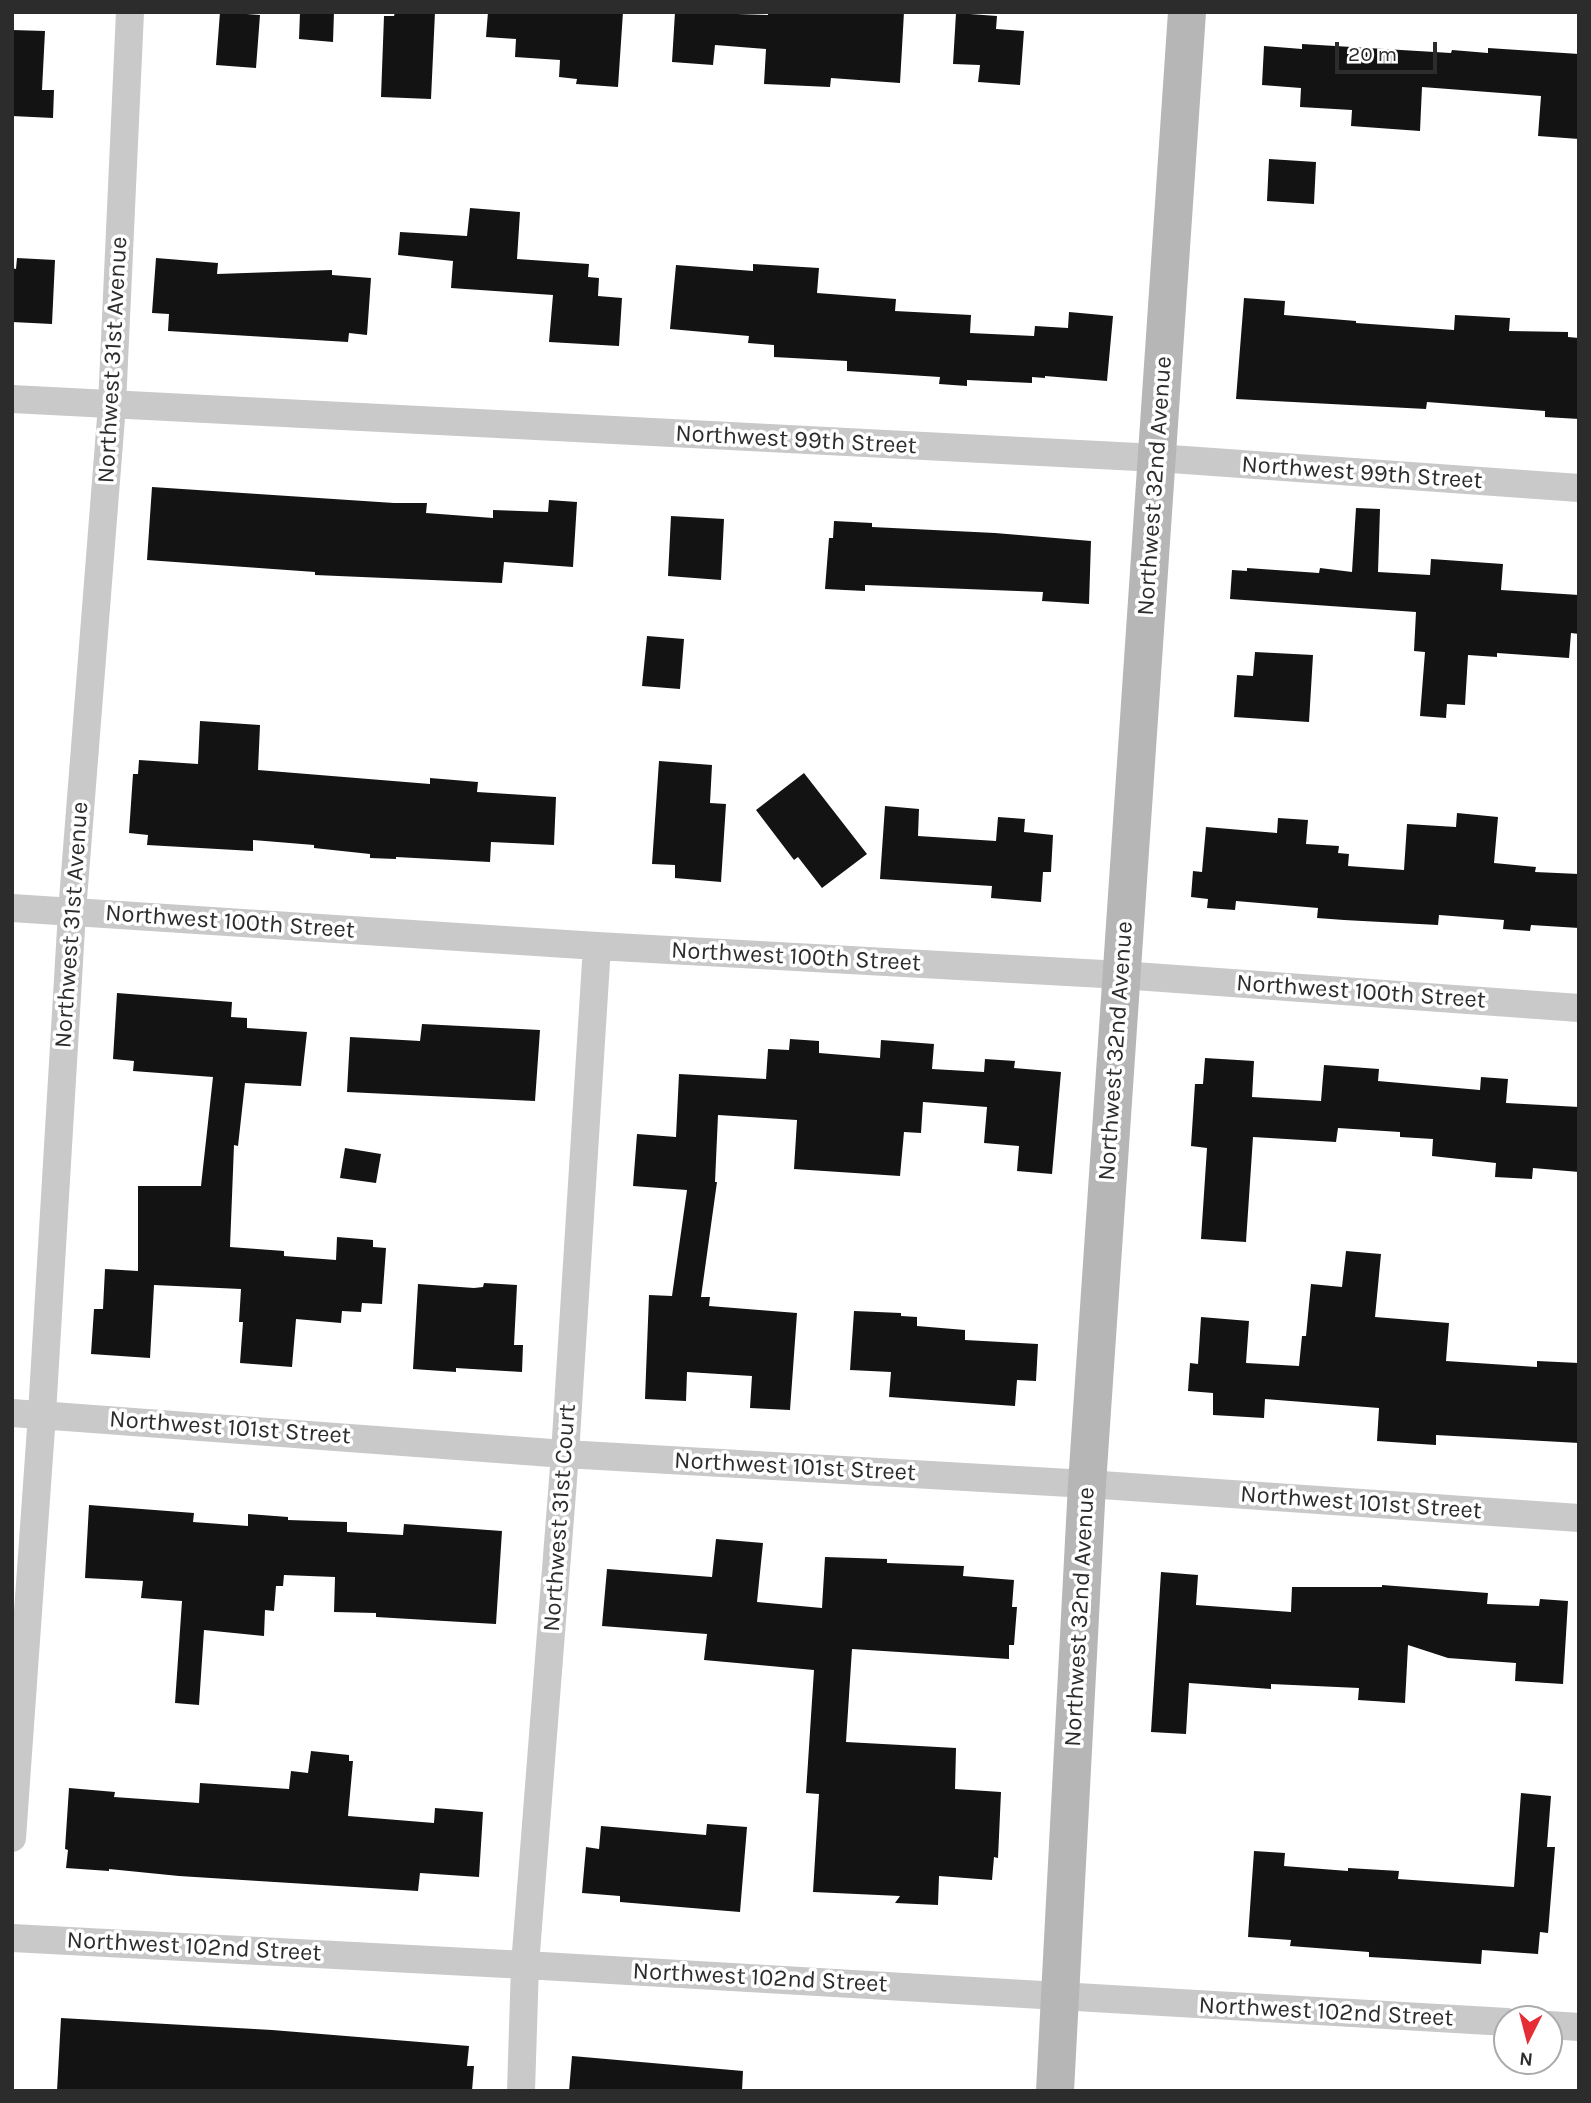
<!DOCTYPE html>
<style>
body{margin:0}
#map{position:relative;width:1591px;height:2103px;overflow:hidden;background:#fff;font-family:Karla,sans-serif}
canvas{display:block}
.frame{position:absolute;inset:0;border:14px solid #2c2c2c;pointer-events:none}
.north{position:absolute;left:1493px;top:2005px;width:70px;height:70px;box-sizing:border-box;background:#fff;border:2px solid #ababab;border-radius:50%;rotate:186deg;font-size:19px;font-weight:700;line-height:28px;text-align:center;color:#2c2c2c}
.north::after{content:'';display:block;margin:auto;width:24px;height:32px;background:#e42d34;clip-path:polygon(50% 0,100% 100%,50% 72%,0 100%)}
.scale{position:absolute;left:1335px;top:42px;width:102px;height:32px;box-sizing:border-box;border:4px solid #2c2c2c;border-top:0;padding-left:9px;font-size:21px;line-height:24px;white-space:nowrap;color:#2c2c2c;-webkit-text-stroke:5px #fff;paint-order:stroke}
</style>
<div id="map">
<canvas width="1591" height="2103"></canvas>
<div class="frame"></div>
<div class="north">N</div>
<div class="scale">20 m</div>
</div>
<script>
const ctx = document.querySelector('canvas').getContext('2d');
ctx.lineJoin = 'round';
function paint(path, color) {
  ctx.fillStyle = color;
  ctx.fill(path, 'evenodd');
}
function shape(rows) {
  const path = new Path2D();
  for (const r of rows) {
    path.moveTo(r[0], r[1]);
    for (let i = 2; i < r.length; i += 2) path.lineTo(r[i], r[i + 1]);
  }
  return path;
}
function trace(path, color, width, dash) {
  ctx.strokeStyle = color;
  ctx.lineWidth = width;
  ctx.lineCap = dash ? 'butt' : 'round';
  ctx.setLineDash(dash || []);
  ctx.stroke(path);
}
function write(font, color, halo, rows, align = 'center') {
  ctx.font = font + ' Karla,sans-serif';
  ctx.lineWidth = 7;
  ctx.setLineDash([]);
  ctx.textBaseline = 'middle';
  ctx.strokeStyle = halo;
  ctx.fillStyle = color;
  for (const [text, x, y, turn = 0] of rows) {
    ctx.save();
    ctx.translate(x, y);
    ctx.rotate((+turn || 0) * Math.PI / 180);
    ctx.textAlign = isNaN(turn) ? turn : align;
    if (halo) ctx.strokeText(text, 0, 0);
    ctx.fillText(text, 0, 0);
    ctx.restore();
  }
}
const building = shape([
 [220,12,260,15,256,68,216,65],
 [300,12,334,12,333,42,299,39],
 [395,12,435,12,431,99,381,97,384,16,394,16],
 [488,12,623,12,618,87,576,84,577,79,559,77,560,60,515,57,516,39,486,37],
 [675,12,768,15,768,12,904,12,900,83,831,78,830,87,764,84,766,49,715,45,713,65,672,62],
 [956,13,997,16,996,29,1024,31,1020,85,978,82,980,65,953,64],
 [12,30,45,31,42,90,54,90,53,118,12,116],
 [1302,44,1451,53,1452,50,1488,53,1488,48,1579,54,1579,139,1538,136,1541,96,1422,87,1420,131,1351,126,1352,110,1300,107,1301,88,1262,85,1264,46,1302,49],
 [1269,159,1316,162,1314,204,1267,201],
 [470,208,520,212,517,259,589,264,588,277,599,278,598,296,622,298,619,346,549,342,553,295,451,288,453,261,398,255,400,232,467,236],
 [17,258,55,260,52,324,12,322,12,268,16,269],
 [156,258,218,263,217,274,332,270,332,275,371,278,367,335,349,333,348,342,168,331,169,314,152,313],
 [753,264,819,268,817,293,896,299,895,311,971,315,970,333,1034,336,1035,326,1068,328,1069,312,1113,316,1107,381,1045,376,1045,378,1032,377,1032,383,967,380,967,386,939,384,940,377,847,371,847,361,774,357,774,345,748,343,749,336,670,329,676,265,753,271],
 [1244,298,1285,301,1284,315,1356,321,1356,323,1454,330,1455,315,1510,318,1509,331,1568,332,1568,337,1579,338,1579,419,1545,417,1545,411,1427,402,1426,409,1236,399],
 [152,487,394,503,427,503,426,513,493,518,493,510,548,512,549,500,577,502,573,567,504,562,502,583,315,575,315,572,147,560],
 [1356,508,1380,509,1378,572,1430,575,1431,559,1503,564,1501,590,1579,595,1579,634,1571,633,1569,658,1497,653,1497,657,1468,655,1465,705,1447,704,1446,718,1420,716,1425,652,1414,651,1416,612,1230,599,1232,570,1247,571,1247,568,1319,573,1320,568,1352,572],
 [671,516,724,519,721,580,668,576],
 [834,521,872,523,872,527,995,533,1091,541,1089,604,1042,601,1043,592,865,585,865,591,825,589,829,538,833,538],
 [647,636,684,639,680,689,642,686],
 [1255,652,1313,655,1309,722,1234,717,1237,675,1253,676],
 [200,721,260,725,258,770,430,784,430,778,478,782,477,792,556,797,554,845,491,842,490,862,396,857,396,859,370,858,370,854,314,848,314,845,253,840,253,851,147,845,148,835,129,833,133,774,138,774,139,760,198,764],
 [659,761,712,765,710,803,726,804,721,882,675,878,675,865,652,864],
 [804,773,867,854,822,888,798,857,794,860,756,810],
 [885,806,919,809,918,836,996,841,998,817,1025,819,1024,832,1053,835,1051,872,1043,872,1041,902,991,898,992,886,880,879],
 [1457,813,1498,817,1494,863,1536,867,1535,872,1579,874,1579,928,1531,925,1530,931,1503,929,1504,920,1439,915,1438,925,1344,920,1317,918,1318,908,1236,901,1235,910,1207,908,1208,899,1191,897,1193,871,1202,872,1206,827,1277,833,1278,818,1308,820,1306,844,1339,846,1338,853,1349,854,1348,866,1404,870,1407,824,1456,827],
 [117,993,232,1002,231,1017,247,1018,247,1028,307,1032,301,1086,245,1083,238,1146,234,1145,230,1247,284,1251,284,1256,336,1260,337,1237,373,1240,373,1247,386,1248,382,1304,362,1303,361,1312,342,1311,341,1323,296,1319,292,1367,240,1363,243,1322,239,1322,241,1289,154,1285,150,1358,91,1354,94,1309,103,1309,105,1269,138,1271,138,1186,201,1186,213,1077,133,1071,134,1061,113,1059],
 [422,1024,540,1030,535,1101,347,1092,350,1037,420,1041],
 [790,1039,819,1041,819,1053,880,1058,881,1040,934,1044,932,1069,984,1072,985,1059,1015,1061,1014,1068,1061,1072,1052,1174,1017,1171,1019,1146,984,1143,987,1107,923,1102,921,1133,904,1132,900,1176,794,1169,797,1120,718,1115,715,1182,717,1182,701,1297,710,1297,709,1306,797,1313,790,1410,750,1408,752,1376,687,1372,686,1401,645,1399,649,1295,672,1296,687,1190,633,1186,637,1134,676,1137,679,1074,766,1079,768,1049,789,1050],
 [1205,1058,1254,1061,1252,1097,1321,1101,1324,1065,1379,1069,1378,1081,1480,1090,1481,1077,1508,1079,1506,1103,1579,1107,1579,1172,1533,1168,1532,1179,1495,1177,1496,1163,1432,1156,1433,1139,1400,1137,1400,1132,1338,1128,1336,1142,1253,1137,1246,1242,1201,1239,1207,1148,1191,1146,1195,1084,1203,1084],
 [345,1148,381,1154,376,1183,340,1178],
 [1346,1251,1381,1254,1375,1317,1449,1323,1446,1361,1537,1367,1537,1361,1579,1363,1579,1443,1436,1435,1436,1445,1377,1441,1379,1408,1265,1399,1264,1418,1213,1415,1213,1393,1188,1391,1190,1363,1198,1364,1201,1317,1249,1321,1246,1363,1299,1366,1302,1336,1306,1336,1311,1284,1342,1287],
 [484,1283,517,1285,514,1345,523,1345,522,1372,456,1368,456,1372,413,1369,418,1284,474,1288,483,1287],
 [854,1311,901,1313,901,1316,917,1317,917,1326,965,1330,965,1340,1038,1344,1036,1381,1017,1380,1015,1406,889,1397,891,1372,850,1370],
 [89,1505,194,1513,193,1522,248,1526,248,1514,288,1517,288,1520,347,1522,347,1532,403,1535,404,1524,502,1531,496,1624,376,1617,376,1613,334,1612,335,1577,284,1575,283,1586,276,1586,274,1611,265,1610,264,1636,204,1630,199,1705,175,1703,182,1601,141,1598,143,1581,85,1578],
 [716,1539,763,1543,757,1602,822,1608,825,1557,887,1559,887,1563,964,1566,963,1576,1014,1580,1012,1607,1017,1607,1014,1645,1009,1645,1009,1659,852,1649,846,1742,956,1748,955,1789,1001,1792,998,1858,994,1857,992,1880,939,1876,938,1905,895,1903,900,1896,813,1892,819,1794,806,1793,814,1670,704,1660,707,1634,602,1626,607,1569,712,1577],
 [1161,1572,1198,1575,1196,1605,1291,1612,1292,1587,1382,1587,1382,1585,1488,1593,1487,1604,1539,1606,1540,1599,1568,1601,1563,1684,1515,1681,1516,1663,1448,1658,1408,1645,1405,1703,1358,1700,1359,1688,1271,1684,1271,1689,1189,1683,1186,1734,1151,1732],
 [311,1751,349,1755,349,1761,353,1761,348,1816,434,1823,435,1808,483,1812,479,1877,420,1873,418,1891,179,1876,109,1869,109,1871,66,1868,68,1850,65,1849,69,1788,115,1792,114,1797,199,1803,200,1783,289,1789,291,1771,308,1773],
 [1521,1793,1551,1796,1547,1847,1555,1847,1548,1933,1540,1932,1538,1954,1482,1950,1481,1964,1404,1959,1369,1957,1369,1952,1290,1946,1291,1940,1248,1937,1254,1851,1285,1853,1284,1866,1348,1871,1348,1868,1399,1871,1398,1879,1514,1887],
 [707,1824,747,1827,740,1912,620,1902,620,1896,582,1893,586,1847,599,1849,601,1826,706,1835],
 [61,2018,272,2030,469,2046,467,2066,474,2066,472,2091,57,2091],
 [572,2056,743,2071,742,2091,569,2091]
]);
const minor = shape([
 [12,399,1157,458,1579,488],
 [12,908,597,946,1121,975,1579,1008],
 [12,1413,565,1454,1087,1484,1579,1518],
 [12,1838,42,1414,72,912,112,405,130,12],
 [12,1938,525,1965,1507,2022],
 [1549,2025,1579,2027],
 [521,2091,525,1965,565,1454,597,946]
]);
const secondary = shape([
 [1055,2091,1087,1484,1187,12]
]);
const streetNames = [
 ["Northwest 31st Avenue",113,360,-87],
 ["Northwest 99th Street",796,440,3],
 ["Northwest 99th Street",1362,473,4],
 ["Northwest 32nd Avenue",1155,486,-86],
 ["Northwest 100th Street",230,922,4],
 ["Northwest 31st Avenue",72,925,-86],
 ["Northwest 100th Street",796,957,3],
 ["Northwest 100th Street",1361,992,4],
 ["Northwest 32nd Avenue",1116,1051,-86],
 ["Northwest 101st Street",230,1428,4],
 ["Northwest 101st Street",795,1467,3],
 ["Northwest 101st Street",1361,1503,4],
 ["Northwest 31st Court",560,1518,-86],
 ["Northwest 32nd Avenue",1080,1617,-87],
 ["Northwest 102nd Street",194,1947,3],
 ["Northwest 102nd Street",760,1978,3],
 ["Northwest 102nd Street",1326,2012,3]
];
paint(building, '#131313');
trace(minor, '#c9c9c9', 28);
trace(secondary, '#b6b6b6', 38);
write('24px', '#2c2c2c', '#fff', streetNames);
</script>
